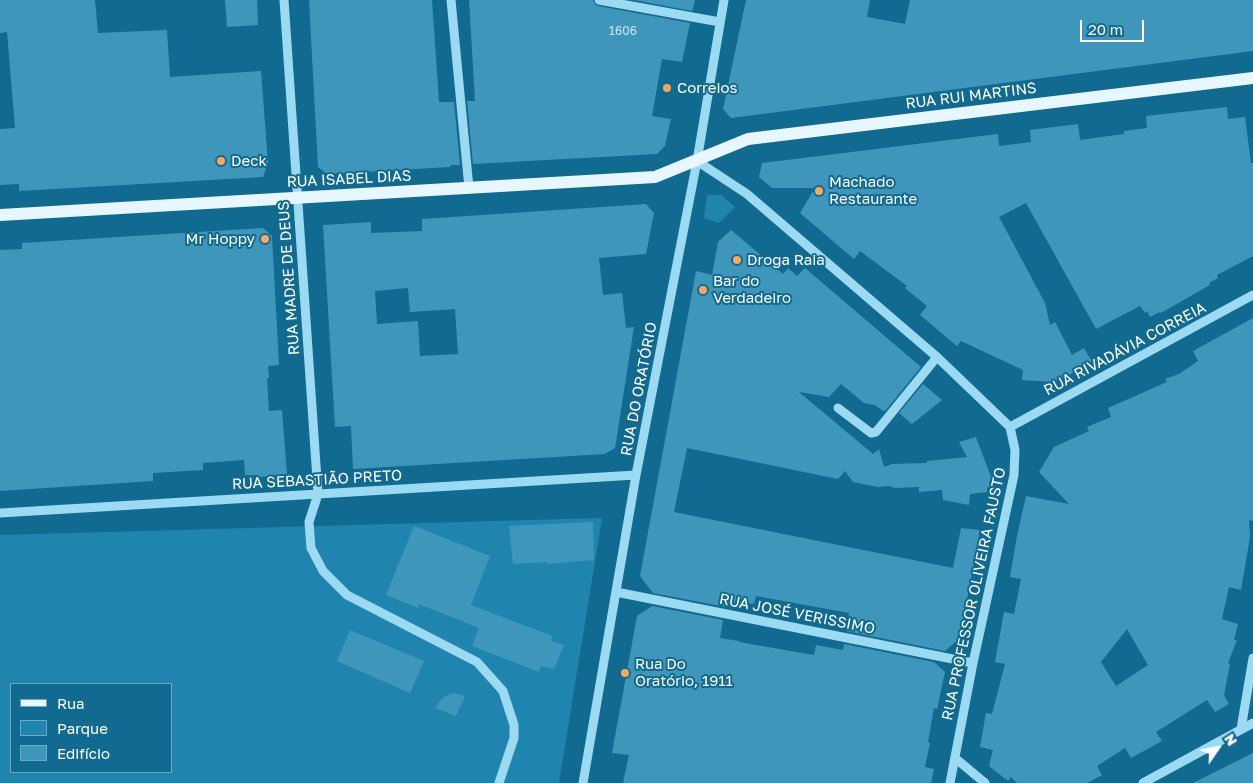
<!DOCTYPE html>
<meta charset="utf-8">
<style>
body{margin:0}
#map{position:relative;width:1253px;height:783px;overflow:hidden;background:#116b90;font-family:"Golos Text",sans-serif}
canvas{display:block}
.legend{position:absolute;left:10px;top:683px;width:162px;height:90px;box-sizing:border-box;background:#116b90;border:1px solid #70a6bc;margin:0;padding:6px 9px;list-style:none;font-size:15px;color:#fff}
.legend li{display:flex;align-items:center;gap:10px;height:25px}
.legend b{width:25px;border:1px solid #70a6bc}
.north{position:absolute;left:1193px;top:723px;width:50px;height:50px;-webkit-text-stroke:4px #116b90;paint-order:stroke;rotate:57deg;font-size:14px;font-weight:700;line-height:20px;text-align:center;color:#fff}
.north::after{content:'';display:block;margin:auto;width:18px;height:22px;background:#fff;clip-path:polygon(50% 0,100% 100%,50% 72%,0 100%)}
.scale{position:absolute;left:1080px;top:20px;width:64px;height:22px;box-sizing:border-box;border:2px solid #fff;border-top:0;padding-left:6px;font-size:15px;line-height:18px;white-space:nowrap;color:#fff;-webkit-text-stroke:4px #116b90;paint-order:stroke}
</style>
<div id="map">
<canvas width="1253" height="783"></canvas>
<ul class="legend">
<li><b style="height:6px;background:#e8f7ff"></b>Rua</li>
<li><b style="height:14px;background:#2085ae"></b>Parque</li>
<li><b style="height:14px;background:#3e97bb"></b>Edifício</li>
</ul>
<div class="north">N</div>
<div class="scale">20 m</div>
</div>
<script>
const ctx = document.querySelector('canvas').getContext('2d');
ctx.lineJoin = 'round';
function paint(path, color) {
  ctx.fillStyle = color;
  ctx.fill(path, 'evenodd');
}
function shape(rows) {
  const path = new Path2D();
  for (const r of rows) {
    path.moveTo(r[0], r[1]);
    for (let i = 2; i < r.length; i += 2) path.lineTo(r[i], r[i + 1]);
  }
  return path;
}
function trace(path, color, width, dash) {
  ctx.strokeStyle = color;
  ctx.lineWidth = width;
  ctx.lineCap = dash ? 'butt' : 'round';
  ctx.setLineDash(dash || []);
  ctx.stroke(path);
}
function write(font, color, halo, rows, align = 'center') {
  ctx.font = font + ' "Golos Text",sans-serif';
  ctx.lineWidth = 4;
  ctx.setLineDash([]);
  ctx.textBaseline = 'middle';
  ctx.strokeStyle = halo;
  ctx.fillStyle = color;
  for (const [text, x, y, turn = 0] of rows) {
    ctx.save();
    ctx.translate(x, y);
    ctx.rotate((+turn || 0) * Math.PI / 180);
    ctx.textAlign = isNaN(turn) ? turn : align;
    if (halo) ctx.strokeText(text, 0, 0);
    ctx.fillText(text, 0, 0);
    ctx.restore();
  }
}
const green = shape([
 [709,195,721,195,735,207,719,223,704,218,707,196],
 [602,518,559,783,0,783,0,535],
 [11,684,171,684,171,772,11,772]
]);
const building = shape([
 [0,0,95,0,98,33,167,30,170,77,261,71,268,163,263,177,19,191,19,184,0,185,0,129,15,128,7,32,0,33],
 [225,0,257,0,258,25,227,27],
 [309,0,432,0,439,102,454,102,460,165,450,165,450,167,327,174,318,167],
 [469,0,593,0,595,4,598,6,690,23,682,62,662,59,652,116,671,119,665,146,657,154,473,164,467,101,475,101],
 [634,0,695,0,692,11],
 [746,0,870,0,867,17,905,24,910,0,1253,0,1253,51,731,118,723,109],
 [1227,107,1228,119,1245,117,1251,163,1253,163,1253,256,1217,275,1218,278,1209,283,1210,285,1161,313,1160,312,1150,317,1147,311,1145,313,1140,306,1096,329,1026,203,999,217,1045,303,1050,325,1055,322,1072,355,1084,348,1092,362,1064,378,1052,382,1022,380,1023,370,961,341,957,346,920,315,927,306,905,288,907,286,860,251,854,259,800,213,815,188,772,188,759,177,762,163,998,134,999,146,1031,142,1030,130,1078,124,1080,140,1124,134,1124,131,1147,128,1146,116],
 [646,204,654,213,646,254,599,258,603,295,622,293,626,328,634,327,615,448,605,454,353,469,351,426,335,427,323,225,371,222,371,233,422,231,422,219],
 [408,288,410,312,455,309,458,354,420,356,418,321,377,324,375,291],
 [263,228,272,236,279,365,268,366,269,378,267,378,269,411,282,410,287,474,259,477,258,475,245,475,244,460,203,463,203,470,153,473,153,481,0,491,0,250,22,249,22,243],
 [731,230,783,274,788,268,797,276,805,268,921,367,886,410,883,411,875,405,864,403,841,384,829,397,799,392,873,454,879,449,884,467,892,464,927,463,927,461,967,457,959,442,976,437,994,485,987,488,987,492,970,494,969,505,943,500,942,490,919,492,919,487,895,488,889,486,878,487,853,482,845,471,838,479,687,448,674,512,953,568,961,528,980,530,960,638,945,651,846,631,849,613,756,596,754,604,735,601,735,603,727,601,726,607,653,593,640,576,696,271,712,275,718,242],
 [1253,318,1253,521,1249,520,1250,537,1241,590,1229,587,1222,619,1238,624,1234,640,1237,640,1228,663,1230,664,1224,695,1229,704,1215,712,1207,700,1156,732,1162,741,1131,758,1125,748,1097,766,1102,775,1087,783,1017,783,1011,777,1008,781,989,766,993,750,980,747,986,713,992,714,1005,664,995,662,1004,612,1014,614,1021,579,1010,577,1017,536,1026,496,1069,504,1039,472,1054,447,1089,431,1087,427,1111,417,1108,408,1167,382,1165,379,1179,374,1198,361,1193,351],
 [1127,629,1148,665,1116,686,1101,662],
 [923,384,942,400,912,424,899,413],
 [593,522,594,560,547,564,547,562,513,564,509,526],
 [414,526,490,556,471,605,552,636,551,641,564,645,554,669,541,666,539,672,472,646,479,628,419,604,418,608,386,595],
 [652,606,723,620,720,638,739,641,739,642,814,655,816,645,843,650,844,644,934,662,945,672,937,709,934,708,928,742,930,743,925,767,934,769,931,783,623,783,629,755,612,753,637,616],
 [350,630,424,661,410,693,337,661],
 [453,693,465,696,456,716,435,708,443,697],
 [1253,753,1253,783,1193,783]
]);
const minor = shape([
 [284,0,318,494,309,522,311,548,323,571,347,595,477,662,503,691,514,725,514,738,499,783],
 [451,0,469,188],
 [599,0,720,22],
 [697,161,747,194,937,357,1010,427,1015,450,1014,475,973,663,950,783],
 [838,408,871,433,876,432,937,357],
 [1010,427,1253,295],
 [0,513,636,475],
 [616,592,973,663],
 [1241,729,1253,658],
 [955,758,985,783],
 [583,783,636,475,697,161,724,0],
 [1143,783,1253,723]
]);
const major = shape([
 [0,215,655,177,748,139,1253,78]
]);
const markers = [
 [667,88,5,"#ffa55e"],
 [221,161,5,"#ffa55e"],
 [819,191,5,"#ffa55e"],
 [265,239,5,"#ffa55e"],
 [737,260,5,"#ffa55e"],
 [703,290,5,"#ffa55e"],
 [625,673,5,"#ffa55e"]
];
const numberNames = [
 ["1606",623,31]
];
const poiNames = [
 ["Correios",677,88],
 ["Deck",231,161],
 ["Machado",829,182],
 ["Restaurante",829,199],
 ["Mr Hoppy",255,239,"right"],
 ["Droga Raia",747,260],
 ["Bar do",713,281],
 ["Verdadeiro",713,298],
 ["Rua Do",635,664],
 ["Oratório, 1911",635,681]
];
const streetNames = [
 ["RUA RUI MARTINS",971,96,-7],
 ["RUA ISABEL DIAS",349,179,-3],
 ["RUA MADRE DE DEUS",289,278,-94],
 ["RUA RIVADÁVIA CORREIA",1125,349,-28],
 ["RUA DO ORATÓRIO",639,389,-79],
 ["RUA SEBASTIÃO PRETO",317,480,-3],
 ["RUA PROFESSOR OLIVEIRA FAUSTO",974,594,-78],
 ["RUA JOSÉ VERISSIMO",797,614,11]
];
paint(green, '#2085ae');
paint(building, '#3e97bb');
trace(minor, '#9cdaf2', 9);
trace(major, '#e8f7ff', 12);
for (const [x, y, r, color] of markers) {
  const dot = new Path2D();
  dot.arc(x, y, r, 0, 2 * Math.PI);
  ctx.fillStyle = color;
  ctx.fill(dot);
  trace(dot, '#116b90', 2);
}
write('12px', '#cfe5ee', null, numberNames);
write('15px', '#fff', '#116b90', poiNames, 'left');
write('15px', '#fff', '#116b90', streetNames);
</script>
